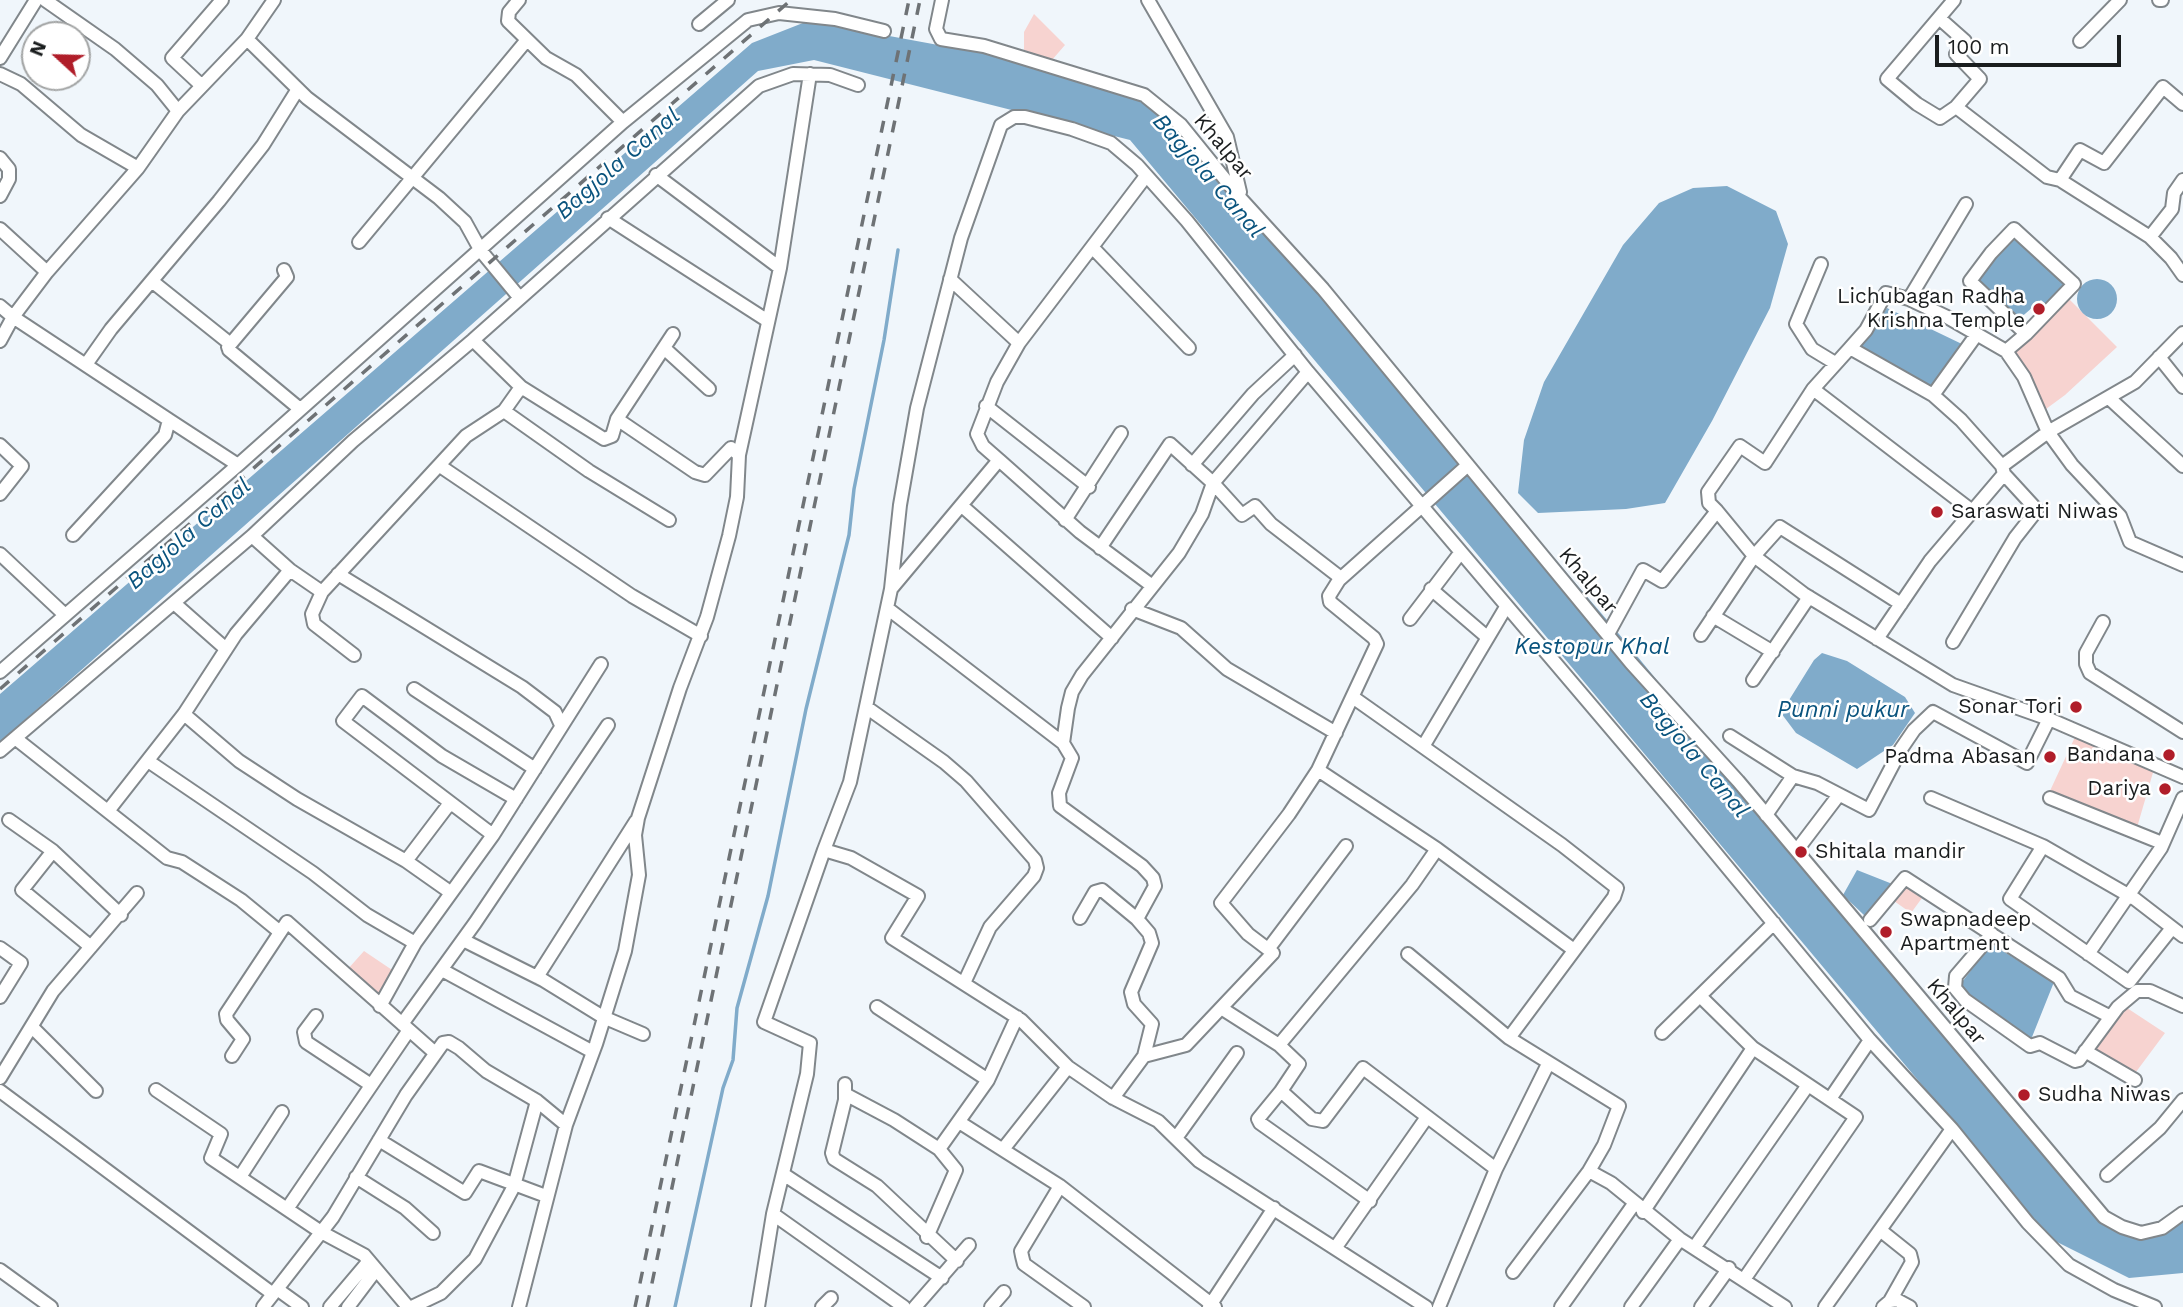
<!DOCTYPE html>
<style>
body{margin:0}
#map{position:relative;width:2183px;height:1307px;overflow:hidden;background:#f0f6fb;font-family:"Work Sans",sans-serif}
canvas{display:block}
.north{position:absolute;left:21px;top:21px;width:70px;height:70px;box-sizing:border-box;background:#fff;border:2px solid #a3a5a5;border-radius:50%;rotate:292deg;font-size:19px;font-weight:700;line-height:28px;text-align:center;color:#1a1d1e}
.north::after{content:'';display:block;margin:auto;width:24px;height:32px;background:#b01d29;clip-path:polygon(50% 0,100% 100%,50% 72%,0 100%)}
.scale{position:absolute;left:1935px;top:35px;width:186px;height:32px;box-sizing:border-box;border:4px solid #1a1d1e;border-top:0;padding-left:9px;font-size:21px;line-height:24px;white-space:nowrap;color:#1a1d1e;-webkit-text-stroke:5px #fff;paint-order:stroke}
</style>
<div id="map">
<canvas width="2183" height="1307"></canvas>
<div class="north">N</div>
<div class="scale">100 m</div>
</div>
<script>
const ctx = document.querySelector('canvas').getContext('2d');
ctx.lineJoin = 'round';
function paint(path, color) {
  ctx.fillStyle = color;
  ctx.fill(path, 'evenodd');
}
function shape(rows) {
  const path = new Path2D();
  for (const r of rows) {
    if (r.length === 3) {
      path.moveTo(r[0] + r[2], r[1]);
      path.arc(r[0], r[1], r[2], 0, 2 * Math.PI);
      continue;
    }
    path.moveTo(r[0], r[1]);
    for (let i = 2; i < r.length; i += 2) path.lineTo(r[i], r[i + 1]);
  }
  return path;
}
function trace(path, color, width, dash) {
  ctx.strokeStyle = color;
  ctx.lineWidth = width;
  ctx.lineCap = dash ? 'butt' : 'round';
  ctx.setLineDash(dash || []);
  ctx.stroke(path);
}
function write(font, color, halo, rows, align = 'center') {
  ctx.font = font + ' "Work Sans",sans-serif';
  ctx.lineWidth = 5;
  ctx.setLineDash([]);
  ctx.textBaseline = 'middle';
  ctx.strokeStyle = halo;
  ctx.fillStyle = color;
  for (const [text, x, y, turn = 0] of rows) {
    ctx.save();
    ctx.translate(x, y);
    ctx.rotate((+turn || 0) * Math.PI / 180);
    ctx.textAlign = isNaN(turn) ? turn : align;
    if (halo) ctx.strokeText(text, 0, 0);
    ctx.fillText(text, 0, 0);
    ctx.restore();
  }
}
const green = shape([
 [1034,14,1065,45,1052,60,1024,50,1024,32],
 [2067,297,2117,347,2065,395,2046,409,2027,374,2010,351],
 [2075,737,2154,769,2136,831,2049,793],
 [1902,885,1922,898,1911,913,1894,901],
 [364,951,401,976,380,1002,347,970],
 [2127,1008,2165,1033,2133,1076,2093,1050]
]);
const water = shape([
 [808,21,1101,75,1168,107,1619,634,2100,1220,2138,1236,2168,1230,2183,1221,2183,1273,2129,1278,2051,1239,1130,140,814,60,758,71,0,742,0,694,752,43],
 [1727,186,1776,211,1788,244,1770,308,1712,421,1665,503,1626,509,1538,513,1518,493,1524,440,1544,382,1623,245,1659,203,1693,188],
 [2014,234,2072,284,2047,306,2041,300,2018,320,1977,281,1992,255],
 [2097,299,20],
 [1887,308,1964,345,1932,390,1861,347],
 [1822,653,1847,661,1905,697,1915,713,1893,745,1857,769,1796,733,1781,713,1814,660],
 [1857,870,1895,885,1866,917,1843,895],
 [1991,944,2054,982,2030,1042,1956,990]
]);
const stream = shape([
 [675,1307,723,1088,733,1060,737,1008,768,896,806,709,849,535,854,489,884,340,898,250]
]);
const street = shape([
 [45,0,115,49,157,85,178,111],
 [274,0,247,39,307,98,439,198,465,222,481,251,519,297],
 [519,0,509,12,508,21,546,58,576,75,623,122],
 [942,0,936,29,941,39,984,46,1144,95,1181,125,1241,199,1323,289,1631,663,1738,781,2104,1217,2122,1227,2141,1233,2162,1228,2183,1213],
 [1148,0,1227,137,1240,192],
 [2159,0,2162,0],
 [1939,18,1965,41,1956,54,1980,79,1956,107,1940,118,1917,104,1887,79,1954,0],
 [699,24,728,0],
 [2080,41,2120,0],
 [0,58,36,0],
 [0,74,21,84,81,135,138,168,178,111,202,86,172,58,222,0],
 [202,86,247,39],
 [1956,107,2047,177,2060,180,2150,237,2171,258,2183,275],
 [0,158,9,169,9,179,0,196],
 [656,175,780,268],
 [2060,180,2080,150,2104,163,2163,87,2183,104],
 [608,218,768,321],
 [0,229,47,272],
 [2150,237,2172,209,2174,193,2183,180],
 [359,242,526,41],
 [1093,248,1189,348],
 [1821,264,1796,324,1812,349,1835,363],
 [950,279,1019,343],
 [153,282,228,342,229,350,300,409],
 [1909,299,1966,204],
 [0,306,13,317,0,341],
 [473,340,521,387,604,439,612,436,617,419,673,334],
 [228,347,287,277,284,270],
 [664,348,709,389],
 [1850,348,1866,330,1886,293,1909,299,1947,317,2006,351,2024,377,2048,432,2072,465,2120,516,2130,542,2183,565],
 [2006,351,2026,334,2074,284,2014,229,1991,253,1970,281,2026,334],
 [2159,357,2183,387],
 [87,363,111,329,219,201,263,145,298,89],
 [1813,389,1971,510],
 [1933,395,1977,334],
 [2109,398,2183,466],
 [986,406,1089,487],
 [504,411,589,471,669,520],
 [617,419,695,472,705,475,731,448,739,455],
 [169,420,238,465,623,122,748,20,779,13,835,19,884,31],
 [0,445,22,466,0,494],
 [999,460,1080,532,1151,585],
 [1192,465,1253,394,1295,355],
 [440,466,632,596,701,636],
 [962,506,1112,638],
 [1717,511,1754,556,1780,527,1901,604],
 [1065,520,1121,433],
 [73,535,165,435,169,420,13,317,47,272,138,168],
 [252,536,290,570,322,592],
 [1100,548,1170,444,1213,483,1242,515,1255,506,1271,524,1337,575,1339,580,1329,596,1330,602,1374,638,1377,644,1318,770,1289,814,1221,903,1248,934,1273,953,1186,1045,1144,1056,1113,1098],
 [0,554,65,615],
 [338,574,522,687,555,712,561,725],
 [1339,580,1468,465],
 [891,589,999,460,983,446,977,434,997,382,1019,343,1146,176],
 [1431,589,1487,637],
 [174,603,226,649],
 [887,608,1063,743],
 [1132,609,1181,628,1227,669,1336,733],
 [1713,616,1773,652],
 [1410,619,1461,552],
 [2103,622,2086,653,2086,664,2090,673,2183,732],
 [1608,634,1643,570,1662,581,1717,511,1709,503,1708,492,1740,446,1765,463,1813,389,1850,348,1933,395,1961,420,2002,466],
 [1701,635,1754,556,1804,594,1953,685,2049,719,2183,777],
 [1877,639,1930,561,2004,474,2002,466,2048,432,2135,382,2183,333],
 [1953,642,2015,538,2037,510,2004,474],
 [354,655,314,624,312,614,322,592,466,436,504,411,521,387],
 [0,672,238,465],
 [1753,680,1809,597],
 [414,689,535,769],
 [1354,698,1562,845,1617,888,1614,897,1509,1038],
 [866,707,944,762,966,781,1035,860,1037,868,1034,876,990,927,964,983],
 [184,714,239,761,297,799,406,861],
 [1730,736,1793,776,1817,783,1869,810,1901,749,1914,730,1933,712,2027,763,2049,719],
 [15,738,167,858,182,862,241,900,280,932],
 [1424,745,1506,607],
 [0,751,252,536,353,441,473,340,759,86,793,74,830,75,858,85],
 [148,761,313,873,367,915,415,943],
 [1318,770,1437,849,1574,950],
 [1931,798,2043,846],
 [2050,798,2162,843],
 [450,803,406,861,450,892],
 [108,811,184,714,236,634,290,570],
 [1766,815,1793,776],
 [9,820,53,851,22,890,91,947],
 [493,835,343,721,362,696,442,756,516,799],
 [824,850,850,782,891,589,900,505,917,408,961,238,1001,125,1014,117,1025,117,1072,129,1111,143,1137,165,1187,221,1308,372,1675,804,1870,1040,1952,1129,2028,1223,2069,1265,2114,1290,2155,1307],
 [1797,850,1838,796],
 [53,851,121,915],
 [1080,918,1095,892,1102,890,1137,919],
 [1870,920,1905,878,2059,978,2070,996,2109,1016],
 [2172,928,2129,982,2010,899,2043,846,2135,899,2183,936],
 [1992,934,1956,976,1955,988,1965,1000,2030,1046,2040,1043,2075,1061,2079,1060,2118,1007,2137,991,2150,991,2183,1006],
 [463,940,543,980,603,1017,643,1034],
 [0,948,21,963,0,997],
 [1269,948,1346,846],
 [1408,954,1509,1038,1619,1106,1604,1145,1589,1171,1513,1272],
 [2088,954,2161,848,2183,798],
 [442,970,593,1052],
 [537,977,636,821],
 [1701,997,1753,1048,1856,1117,1745,1278],
 [380,1006,415,943,493,835,601,664],
 [877,1007,988,1080],
 [1221,1008,1279,1045,1299,1064,1281,1091,1312,1119,1323,1121,1363,1068,1496,1169],
 [316,1016,304,1032,306,1042,371,1085],
 [402,1024,475,923,608,725],
 [33,1028,96,1091],
 [1662,1033,1774,923],
 [1279,1045,1412,885,1437,849],
 [2085,1051,2135,1080],
 [232,1056,243,1039,227,1020,226,1014,287,922,434,1052],
 [1144,1056,1152,1024,1134,1004,1131,992,1152,943,1149,933,1137,919,1155,886,1153,878,1142,866,1060,806,1059,793,1072,758,1063,743,1068,708,1072,692,1082,675,1179,553,1202,514,1213,483,1308,372],
 [0,1078,53,991,137,893],
 [845,1084,845,1100,832,1153,834,1159,877,1186,957,1261],
 [156,1090,221,1134,211,1158,321,1232,364,1255,408,1307],
 [0,1091,273,1294],
 [1281,1091,1258,1119,1260,1123,1370,1201],
 [845,1094,894,1120,939,1149],
 [1830,1099,1870,1040],
 [959,1122,1060,1186,1215,1307],
 [1176,1138,1237,1053],
 [379,1140,465,1193,479,1171,546,1196],
 [1004,1148,1068,1067],
 [1589,1171,1611,1183,1680,1239,1785,1307],
 [783,1174,942,1278],
 [2107,1175,2160,1128,2183,1100],
 [240,1177,282,1112],
 [356,1177,405,1208,433,1233],
 [1060,1186,1021,1251,1022,1256,1024,1264,1084,1307],
 [287,1209,409,1030],
 [1643,1212,1753,1048],
 [773,1214,904,1307],
 [1880,1230,1910,1254,1912,1262,1890,1301],
 [927,1237,956,1170,939,1149,988,1080,1017,1017],
 [1336,1247,1427,1117],
 [1694,1248,1808,1085],
 [0,1270,51,1307],
 [277,1289,302,1307],
 [263,1307,333,1217,406,1095,443,1043,449,1042,459,1048,486,1071,537,1101,566,1125],
 [330,1307,369,1261],
 [348,1307,376,1270],
 [412,1307,441,1293,475,1259,514,1186,537,1101],
 [519,1307,566,1125,596,1044,625,951,639,875,635,835,638,818,680,688,707,617,729,536,737,497,739,455,780,268,810,74],
 [758,1307,773,1214,807,1074,810,1043,764,1022,824,850,851,858,918,896,892,938,1021,1020,1068,1067,1113,1098,1158,1121,1199,1161,1426,1307],
 [822,1307,831,1298],
 [915,1307,969,1245],
 [991,1307,1004,1292],
 [1209,1307,1274,1208],
 [1439,1307,1496,1169,1548,1064],
 [1561,1307,1634,1204],
 [1631,1307,1680,1239],
 [1701,1307,1729,1268],
 [1825,1307,1952,1129],
 [1883,1307,1890,1301,1897,1300,1910,1307]
]);
const rail = shape([
 [0,689,791,0],
 [635,1307,909,0],
 [647,1307,920,0]
]);
const markers = [
 [2039,309,7,"#b01d29"],
 [1937,512,7,"#b01d29"],
 [2076,707,7,"#b01d29"],
 [2169,755,7,"#b01d29"],
 [2050,757,7,"#b01d29"],
 [2165,789,7,"#b01d29"],
 [1801,852,7,"#b01d29"],
 [1886,932,7,"#b01d29"],
 [2024,1095,7,"#b01d29"]
];
const streetNames = [
 ["Khalpar",1223,147,50],
 ["Khalpar",1588,581,50],
 ["Khalpar",1956,1012,50]
];
const poiNames = [
 ["Lichubagan Radha",2025,297],
 ["Krishna Temple",2025,321],
 ["Saraswati Niwas",1951,512,"left"],
 ["Sonar Tori",2062,707],
 ["Bandana",2155,755],
 ["Padma Abasan",2036,757],
 ["Dariya",2151,789],
 ["Shitala mandir",1815,852,"left"],
 ["Swapnadeep",1900,920,"left"],
 ["Apartment",1900,944,"left"],
 ["Sudha Niwas",2038,1095,"left"]
];
const waterNames = [
 ["Bagjola Canal",618,164,-41],
 ["Bagjola Canal",1208,176,49],
 ["Bagjola Canal",189,534,-41],
 ["Kestopur Khal",1592,647],
 ["Punni pukur",1843,710],
 ["Bagjola Canal",1694,755,50]
];
paint(green, '#f7d3d0');
paint(water, '#80abca');
trace(stream, '#80abca', 3.5);
trace(street, '#81878b', 16);
trace(street, '#fff', 12);
trace(rail, '#6e7275', 3.5, [12, 12]);
for (const [x, y, r, color] of markers) {
  const dot = new Path2D();
  dot.arc(x, y, r, 0, 2 * Math.PI);
  ctx.fillStyle = color;
  ctx.fill(dot);
  trace(dot, '#fff', 2.5);
}
write('21px', '#1a1d1e', '#fff', streetNames);
write('21px', '#1a1d1e', '#fff', poiNames, 'right');
write('italic 23px', '#09537d', '#fff', waterNames);
</script>
